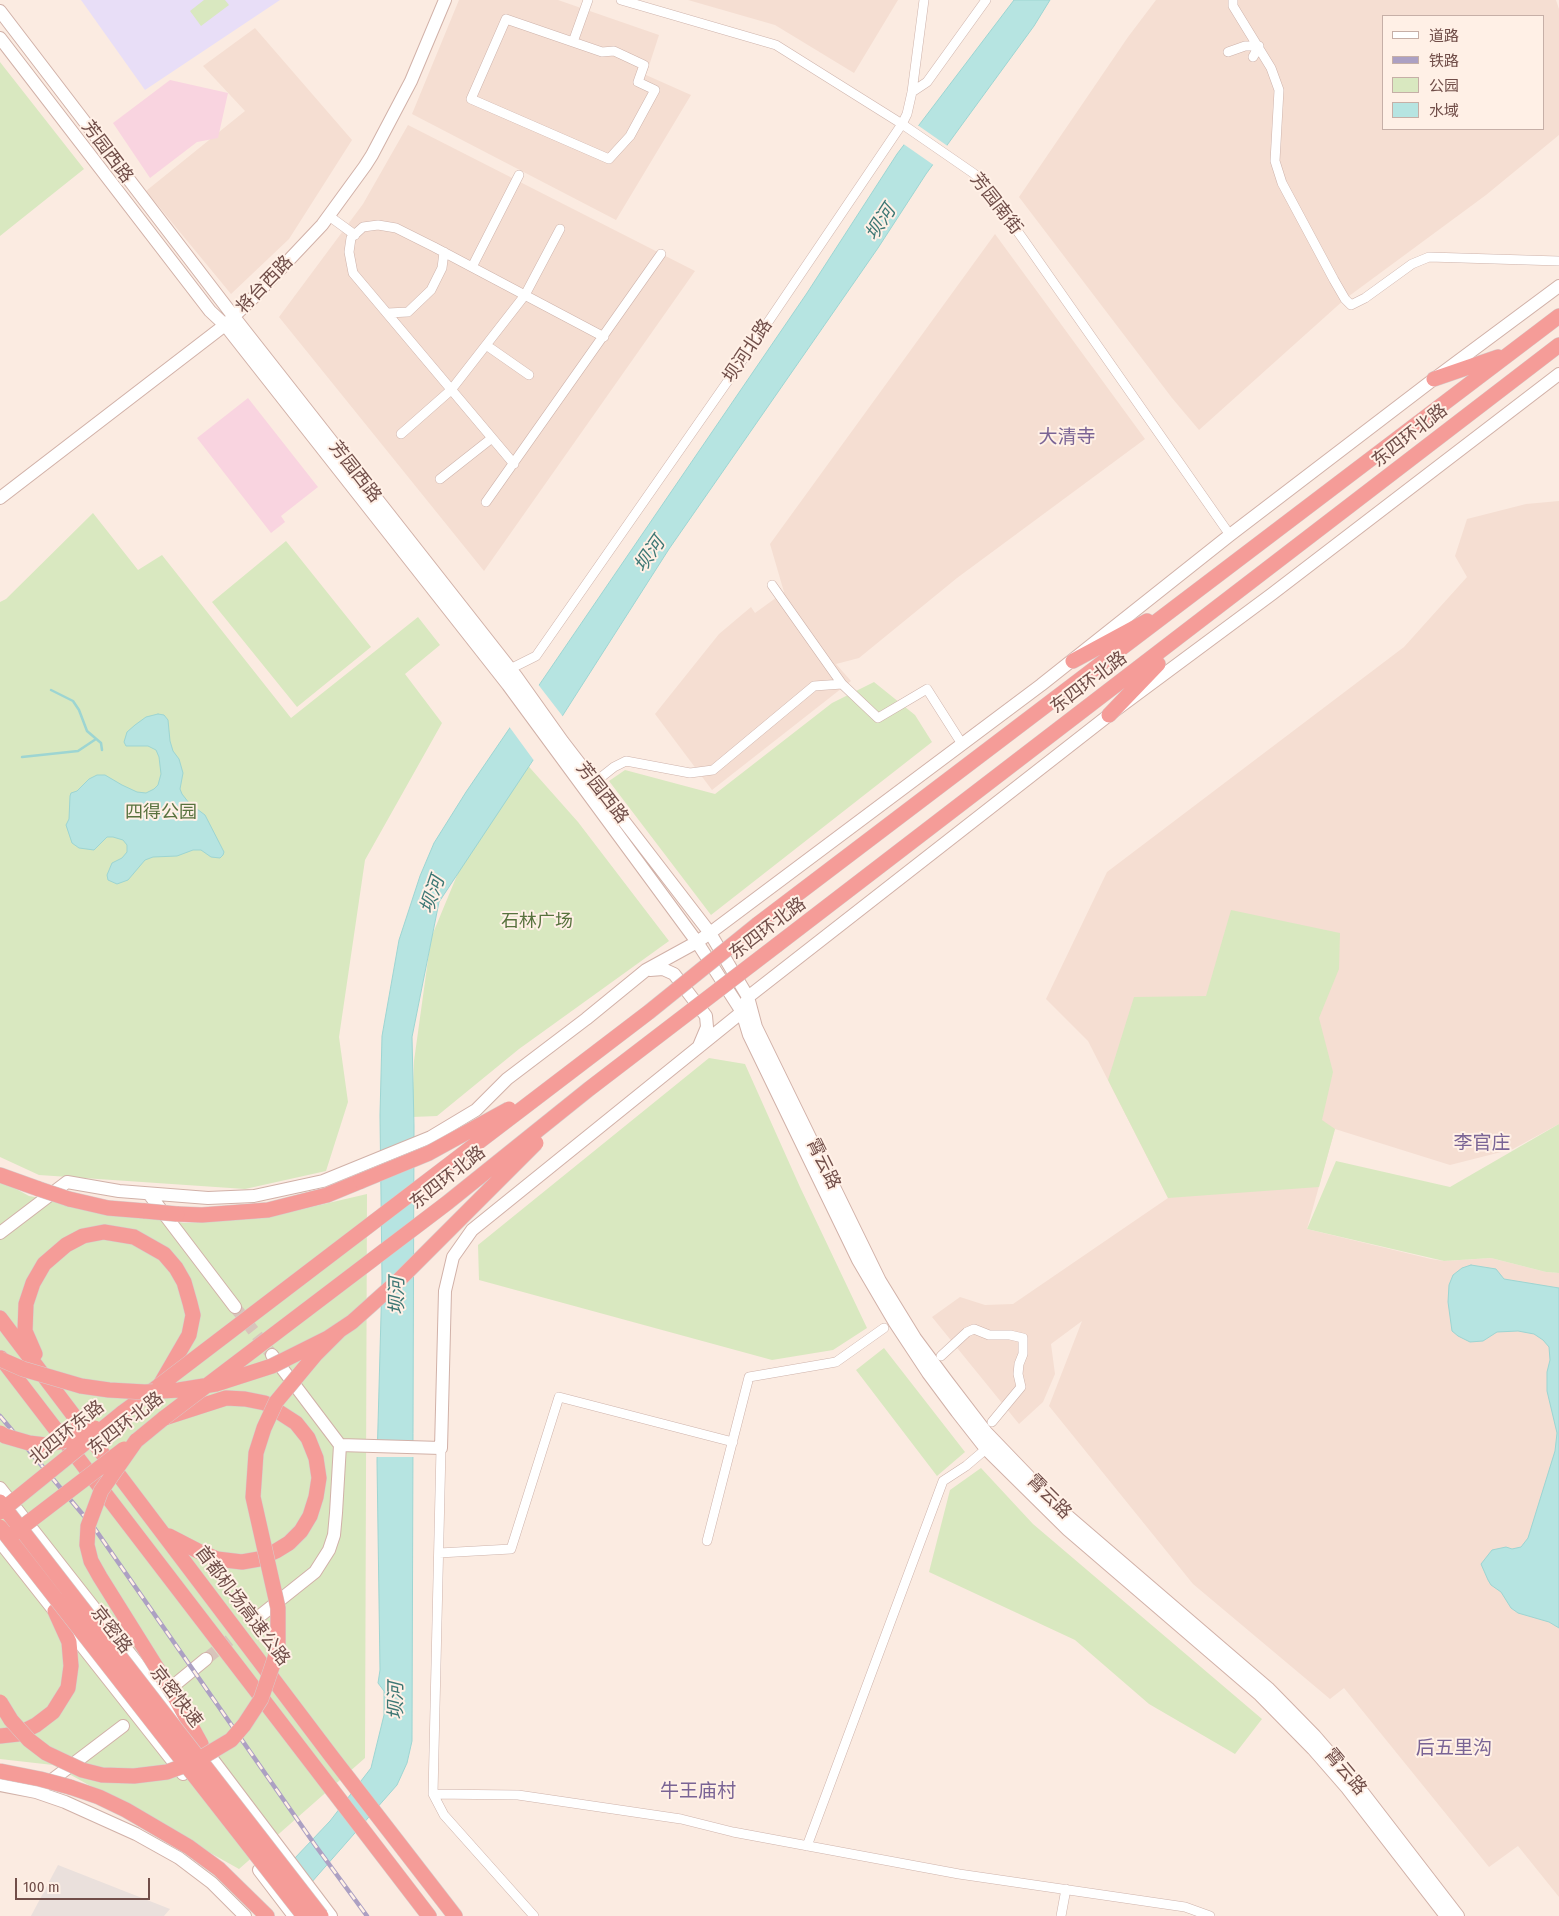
<!DOCTYPE html>
<meta charset="utf-8">
<style>
body{margin:0}
#map{position:relative;width:1559px;height:1916px;overflow:hidden;background:#fbebe1;font-family:"Fira Sans Condensed","Noto Sans SC",sans-serif}
canvas{display:block}
.legend{position:absolute;left:1382px;top:15px;width:162px;height:115px;box-sizing:border-box;background:#fff0e6;border:1px solid #c6afa7;margin:0;padding:6px 9px;list-style:none;font-size:15px;color:#714e49}
.legend li{display:flex;align-items:center;gap:10px;height:25px}
.legend b{width:25px;border:1px solid #c6afa7}
.scale{position:absolute;left:15px;top:1878px;width:135px;height:22px;box-sizing:border-box;border:2px solid #714e49;border-top:0;padding-left:6px;font-size:15px;line-height:18px;white-space:nowrap;color:#714e49;-webkit-text-stroke:4px #fff0e6;paint-order:stroke}
</style>
<div id="map">
<canvas width="1559" height="1916"></canvas>
<ul class="legend">
<li><b style="height:6px;background:#fff"></b>道路</li>
<li><b style="height:6px;background:#aca0c3"></b>铁路</li>
<li><b style="height:14px;background:#d9e8c0"></b>公园</li>
<li><b style="height:14px;background:#b6e4e1"></b>水域</li>
</ul>
<div class="scale">100 m</div>
</div>
<script>
const ctx = document.querySelector('canvas').getContext('2d');
ctx.lineJoin = 'round';
function paint(path, color) {
  ctx.fillStyle = color;
  ctx.fill(path, 'evenodd');
}
function shape(rows) {
  const path = new Path2D();
  for (const r of rows) {
    path.moveTo(r[0], r[1]);
    for (let i = 2; i < r.length; i += 2) path.lineTo(r[i], r[i + 1]);
  }
  return path;
}
function trace(path, color, width, dash) {
  ctx.strokeStyle = color;
  ctx.lineWidth = width;
  ctx.lineCap = dash ? 'butt' : 'round';
  ctx.setLineDash(dash || []);
  ctx.stroke(path);
}
function write(font, color, halo, rows, align = 'center') {
  ctx.font = font + ' "Fira Sans Condensed","Noto Sans SC",sans-serif';
  ctx.lineWidth = 4;
  ctx.setLineDash([]);
  ctx.textBaseline = 'middle';
  ctx.strokeStyle = halo;
  ctx.fillStyle = color;
  for (const [text, x, y, turn = 0] of rows) {
    ctx.save();
    ctx.translate(x, y);
    ctx.rotate((+turn || 0) * Math.PI / 180);
    ctx.textAlign = isNaN(turn) ? turn : align;
    if (halo) ctx.strokeText(text, 0, 0);
    ctx.fillText(text, 0, 0);
    ctx.restore();
  }
}
const residential = shape([
 [459,0,558,0,659,35,646,75,691,95,616,220,412,114],
 [688,0,898,0,854,73,775,25],
 [1156,0,1556,0,1559,9,1559,135,1486,195,1345,299,1199,430,1172,398,1019,197,1128,37],
 [1383,16,1543,16,1543,129,1383,129],
 [255,28,352,140,289,239,231,294,146,191,245,111,203,66],
 [408,125,695,271,484,571,279,317,363,204],
 [995,234,1145,439,957,578,859,658,836,664,851,681,712,790,655,714,719,634,751,607,755,613,784,592,770,544],
 [1559,501,1559,1124,1513,1149,1450,1165,1335,1129,1307,1229,1431,1259,1444,1261,1491,1258,1546,1272,1559,1273,1559,1897,1518,1846,1489,1867,1344,1688,1330,1699,1193,1584,1049,1406,1082,1321,1051,1344,1055,1374,1043,1402,1019,1424,932,1317,960,1297,985,1305,1013,1304,1168,1198,1088,1041,1046,999,1107,872,1404,647,1467,577,1455,556,1467,519,1526,504]
]);
const industrial = shape([
 [58,1865,170,1909,164,1916,31,1916]
]);
const education = shape([
 [81,0,280,0,145,90]
]);
const medical = shape([
 [170,80,228,93,218,138,197,142,150,178,113,123],
 [248,398,318,487,281,516,285,522,271,533,197,438]
]);
const green = shape([
 [204,0,225,0,229,5,201,26,190,11],
 [0,62,84,169,0,236],
 [93,513,138,570,162,555,291,718,418,617,440,645,405,674,442,723,365,860,339,1037,348,1102,326,1171,245,1189,39,1175,0,1157,0,602,6,599],
 [286,541,371,647,297,707,212,602],
 [874,682,915,715,932,742,711,915,609,781,625,770,715,794,832,703],
 [523,760,578,822,669,941,519,1049,437,1116,412,1117,414,1061,431,938,465,856],
 [1231,910,1340,933,1339,969,1319,1018,1333,1072,1322,1120,1335,1129,1319,1187,1168,1198,1108,1080,1134,997,1206,996],
 [709,1058,745,1064,800,1187,867,1328,833,1350,772,1360,479,1280,478,1245],
 [1559,1124,1559,1273,1546,1272,1491,1258,1444,1261,1307,1229,1336,1161,1450,1187],
 [0,1180,29,1196,184,1223,264,1218,367,1194,365,1758,239,1869,53,1765,0,1759],
 [884,1348,965,1452,937,1476,856,1370],
 [981,1468,1033,1524,1262,1719,1235,1754,1149,1704,1075,1640,929,1572,950,1490]
]);
const water = shape([
 [1014,0,1050,0,1034,26,926,174,878,248,669,549,563,715,439,902,412,1037,414,1126,412,1741,407,1763,397,1785,282,1916,240,1916,330,1821,371,1768,384,1715,384,1691,378,1683,380,1670,377,1461,382,1279,380,1115,382,1036,399,940,420,876,434,843,466,792,807,293,897,154,1014,0],
 [158,714,164,715,168,720,170,741,173,751,179,759,183,773,180,789,182,794,189,803,205,815,224,852,223,855,220,858,211,857,201,850,193,850,177,856,153,857,145,860,128,880,117,884,108,880,107,875,112,863,122,858,127,852,127,845,123,840,113,837,107,837,94,850,79,848,72,843,66,825,69,819,70,796,71,793,77,791,89,779,97,775,105,775,122,785,137,792,146,793,154,789,158,785,161,774,159,757,156,750,148,746,126,746,124,742,127,732,135,725,146,717,158,714],
 [1471,1265,1496,1269,1504,1279,1559,1288,1559,1628,1549,1622,1518,1613,1511,1608,1501,1592,1491,1585,1488,1580,1481,1564,1492,1550,1506,1547,1512,1549,1521,1547,1528,1538,1555,1451,1557,1433,1547,1391,1547,1372,1550,1360,1549,1347,1543,1340,1534,1334,1518,1331,1497,1332,1483,1341,1470,1342,1458,1336,1452,1331,1448,1302,1449,1285,1453,1275,1462,1268,1471,1265]
]);
const pier = shape([
 [916,124,949,147,935,166,902,143],
 [537,683,564,718,535,762,508,725],
 [375,1441,416,1442,416,1457,375,1457],
 [291,1858,312,1886,286,1916,237,1916]
]);
const stream = shape([
 [51,690,73,701,79,710,87,731,101,743,102,750],
 [22,757,78,751,96,739]
]);
const secondaryTunnel = shape([
 [235,1307,272,1355],
 [206,1659,256,1619]
]);
const street = shape([
 [621,0,776,45,902,124,973,173,979,178,1023,239,1230,535],
 [1233,0,1233,6,1271,68,1279,90,1275,161,1282,183,1334,280,1345,299,1351,305,1365,298,1412,264,1429,257,1559,261],
 [506,19,602,52,614,51,644,65,638,82,655,90,630,136,609,159,471,99,506,19],
 [573,42,588,0],
 [1228,52,1245,46,1259,46],
 [1253,57,1259,46],
 [912,92,927,82,986,0],
 [329,216,355,235],
 [472,267,519,175],
 [388,313,408,312,431,290,442,268,444,252],
 [486,345,529,375],
 [401,434,451,390,525,295,560,229],
 [514,464,353,273,349,252,351,238,363,227,378,225,396,228,434,247,604,337],
 [440,479,492,438],
 [486,502,661,254],
 [772,585,842,684],
 [510,669,536,656,739,365,902,124,907,114,912,92,924,0],
 [595,782,614,767,626,761,690,773,713,770,814,686,842,684,878,718,927,689,962,744],
 [941,1356,967,1332,974,1329,989,1335,1010,1335,1023,1338,1023,1354,1019,1364,1018,1374,1021,1387,992,1422],
 [441,1448,433,1794,518,1795,681,1819,733,1832,959,1874,1185,1907,1210,1916],
 [707,1541,749,1377,836,1362,884,1328],
 [439,1553,511,1549,559,1397,733,1442],
 [433,1794,444,1815,534,1916],
 [807,1846,943,1481,966,1466,986,1449],
 [1061,1916,1066,1889]
]);
const secondary = shape([
 [0,11,234,317,516,676,563,742,710,933,748,997,756,1027,880,1281,915,1338,947,1381,986,1432,1062,1511,1268,1688,1315,1736,1354,1781,1458,1916],
 [0,38,210,311,225,325,508,685,697,942,742,1012,749,1035,858,1260,895,1323,928,1373,957,1412,986,1449,1068,1530,1260,1695,1313,1749,1347,1788,1446,1916],
 [0,498,225,325,254,297,322,225,365,166,372,155,411,81,445,0],
 [650,970,663,969,674,974,706,1016,707,1027,699,1046],
 [149,1194,235,1307],
 [0,1233,67,1182,119,1191,208,1198,254,1196,323,1181,431,1137,476,1110,507,1079,586,1019,646,970,697,942,710,933,1041,685,1230,535,1434,379,1559,286],
 [340,1445,441,1448,445,1291,453,1257,472,1230,742,1012,748,997,1109,715,1272,594,1559,374],
 [0,1488,182,1720],
 [0,1542,183,1774],
 [256,1619,315,1572,329,1550,334,1535,336,1513,340,1445,272,1355],
 [178,1682,206,1659],
 [204,1748,331,1916],
 [0,1785,36,1792,65,1802,136,1834,179,1858,212,1883,245,1916],
 [44,1786,123,1726],
 [259,1870,294,1916]
]);
const highway = shape([
 [1434,379,1498,357],
 [1073,661,1147,621],
 [1109,715,1158,664],
 [758,924,1559,316],
 [777,945,1559,345],
 [0,1175,39,1189],
 [69,1199,108,1208,145,1211],
 [177,1214,202,1215,268,1210,327,1195,361,1181],
 [0,1318,332,1757,455,1916],
 [35,1354,25,1331,26,1304,33,1283,44,1264,66,1245,83,1236,104,1232,134,1237,164,1254,176,1268,184,1282,190,1303,193,1315,189,1335,160,1385,122,1413],
 [1,1358,429,1916],
 [136,1441,164,1418,226,1398,245,1399,265,1403,296,1423,308,1438,316,1458,319,1478,316,1497,310,1516,301,1531,289,1543,276,1551,259,1559,242,1562,217,1559,198,1551,169,1536],
 [175,1697,201,1744],
 [0,1736,18,1734,36,1725,53,1712,68,1688,71,1666,69,1642,55,1611],
 [70,1787,99,1797,126,1810,189,1847,219,1869,267,1916]
]);
const rail = shape([
 [0,1416,95,1529,315,1845,367,1916]
]);
const highwayBridge = shape([
 [361,1181,429,1153,509,1109],
 [39,1189,69,1199],
 [145,1211,177,1214],
 [0,1359,23,1369,81,1386,109,1390,145,1392,179,1390,216,1384,272,1366,328,1338,352,1322,400,1279,536,1143],
 [160,1385,649,1012,758,924],
 [164,1418,447,1203,589,1089,777,945],
 [0,1433,5,1436,29,1443,45,1445,72,1439,95,1428],
 [136,1441,101,1491,88,1526,87,1545,91,1561,100,1577,175,1697],
 [0,1502,321,1916],
 [0,1512,122,1413],
 [0,1527,304,1916],
 [13,1534,124,1449],
 [0,1702,11,1720,29,1740,46,1753,82,1770,102,1775,134,1776,167,1772,194,1762,231,1740,244,1725,261,1699,275,1658,278,1643,278,1608,253,1497,256,1453,264,1428,276,1402,316,1354,340,1330],
 [0,1771,40,1779,70,1787]
]);
const streetNames = [
 ["芳园西路",107,152,53],
 ["芳园南街",996,204,52],
 ["将台西路",265,285,-46],
 ["坝河北路",748,351,-56],
 ["东四环北路",1410,436,-38],
 ["芳园西路",355,472,52],
 ["东四环北路",1089,683,-37],
 ["芳园西路",602,793,52],
 ["东四环北路",768,929,-37],
 ["霄云路",823,1164,64],
 ["东四环北路",448,1178,-38],
 ["东四环北路",126,1424,-38],
 ["北四环东路",67,1433,-39],
 ["霄云路",1049,1497,45],
 ["首都机场高速公路",242,1606,53],
 ["京密路",111,1630,52],
 ["京密快速",176,1697,52],
 ["霄云路",1345,1772,50]
];
const parkNames = [
 ["四得公园",161,813],
 ["石林广场",537,922]
];
const waterNames = [
 ["坝河",881,223,-57],
 ["坝河",650,555,-55],
 ["坝河",433,895,-71],
 ["坝河",398,1296,-90],
 ["坝河",397,1701,-90]
];
const neighbourhoodNames = [
 ["大清寺",1067,438],
 ["李官庄",1482,1144],
 ["后五里沟",1454,1749],
 ["牛王庙村",698,1792]
];
paint(residential, '#f5ded2');
paint(industrial, '#eae0dc');
paint(education, '#e8def7');
paint(medical, '#f9d4e0');
paint(green, '#d9e8c0');
paint(water, '#b6e4e1');
trace(water, '#9dd5d2', 1);
paint(pier, '#fbebe1');
trace(stream, '#9dd5d2', 2.5);
trace(secondaryTunnel, '#d8c4bb', 12, [12, 6]);
trace(street, '#ceb3ab', 10);
trace(secondary, '#d1b1a8', 14);
trace(highway, '#d7cdcc', 16);
trace(street, '#fff', 9);
trace(secondary, '#fff', 12);
trace(highway, '#f59c98', 15);
trace(rail, '#aca0c3', 4.5);
trace(rail, '#fff0e6', 2.5, [8]);
trace(highwayBridge, '#d7cdcc', 16, []);
trace(highwayBridge, '#f59c98', 15);
write('18px', '#714e49', '#fff0e6', streetNames);
write('18px', '#58723e', '#fff0e6', parkNames);
write('italic 19px', '#3d7774', '#fff0e6', waterNames);
write('19px', '#7a6495', '#fff0e6', neighbourhoodNames);
</script>
